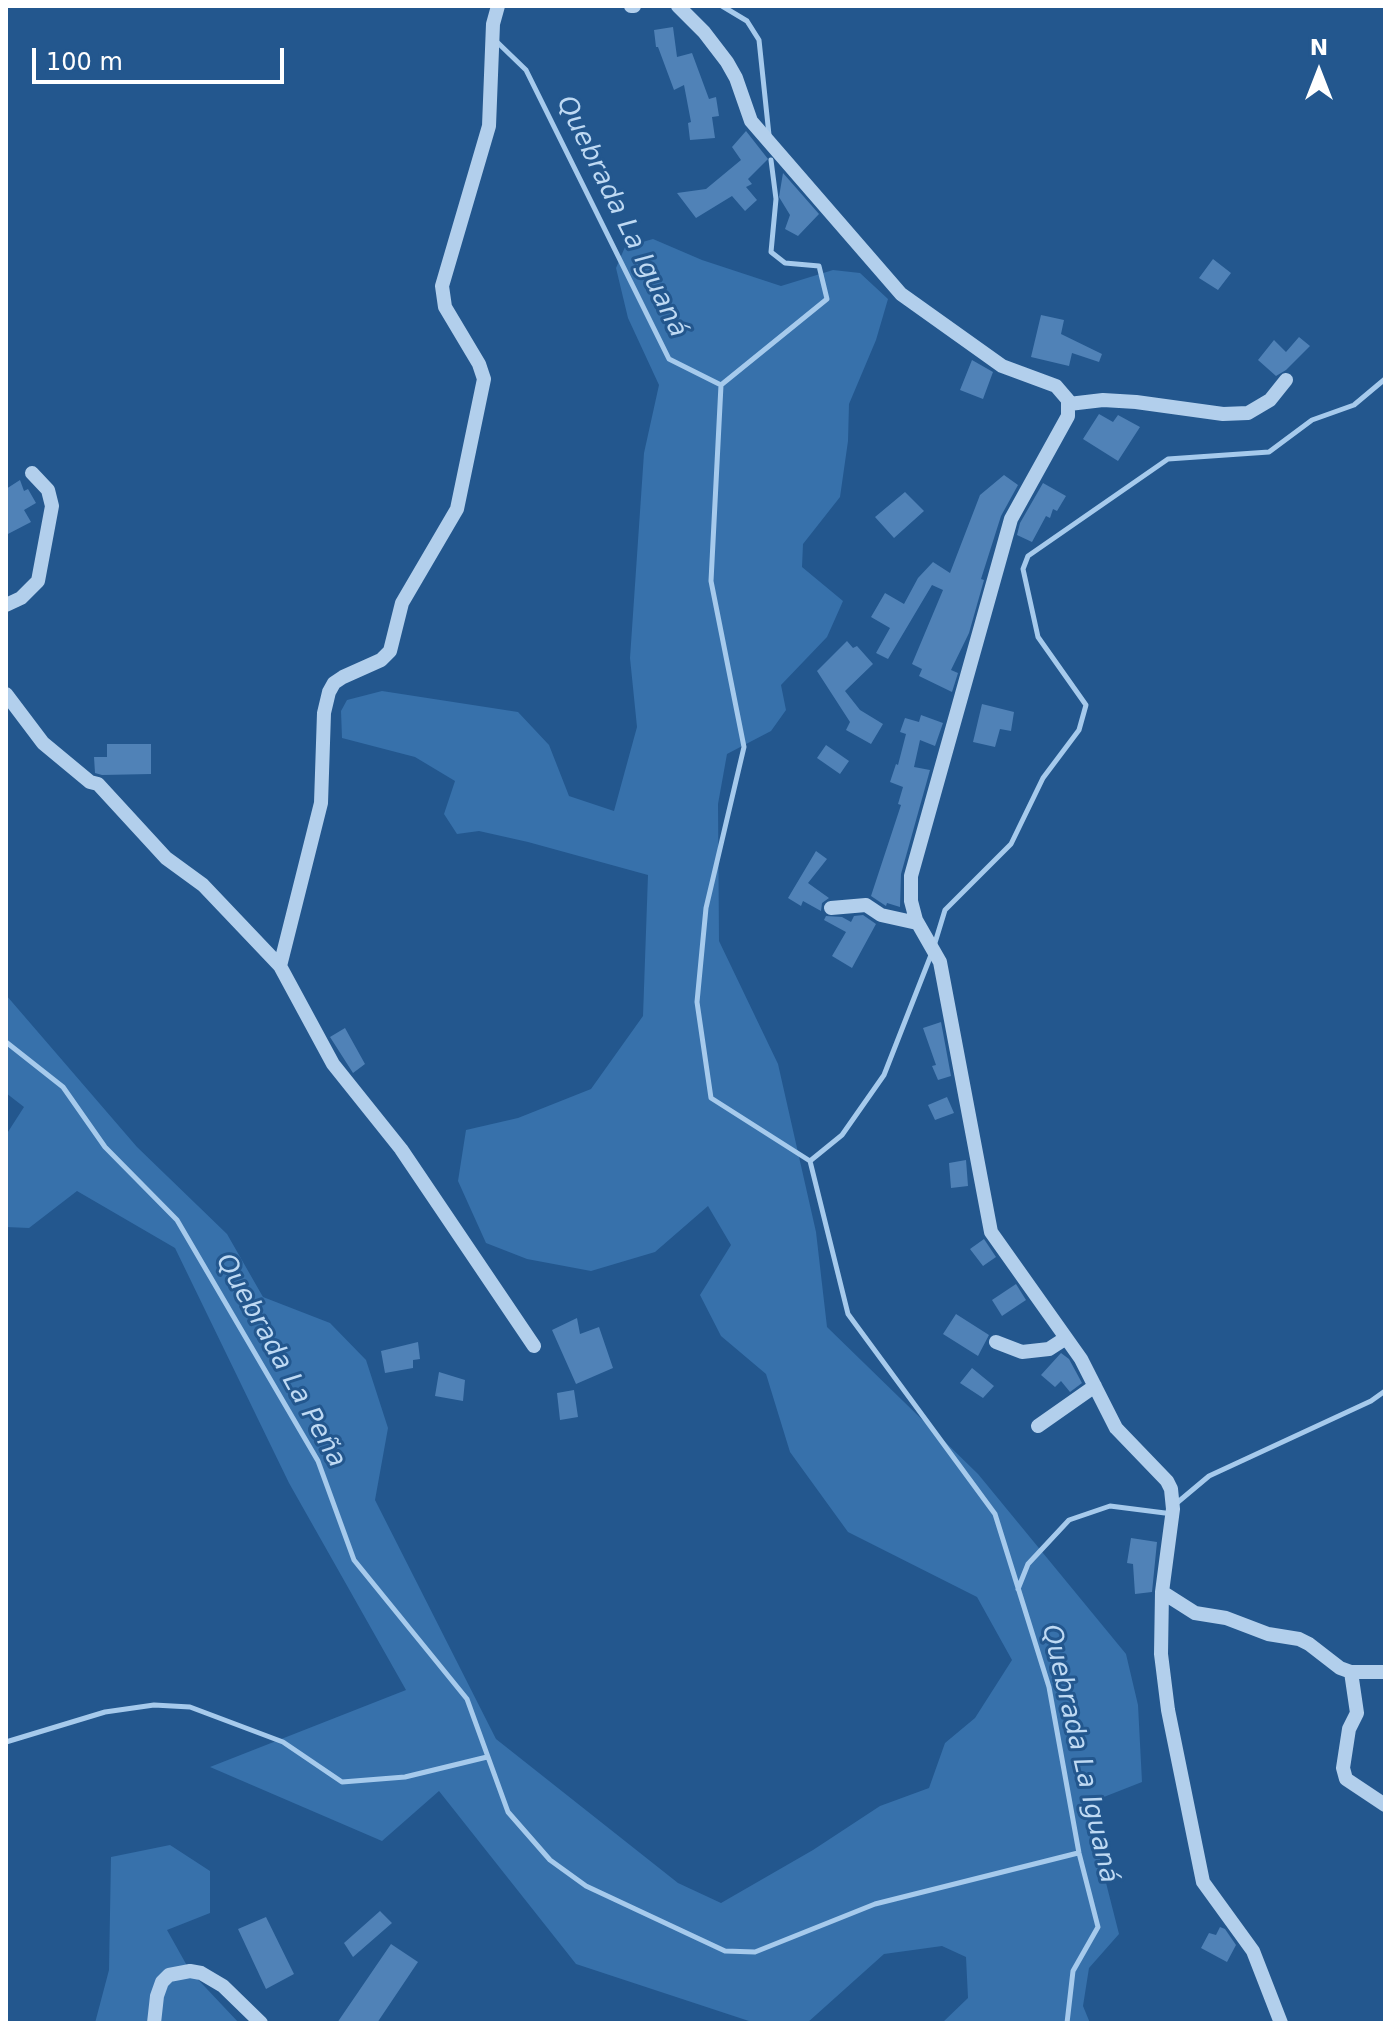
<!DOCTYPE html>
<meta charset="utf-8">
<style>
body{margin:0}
#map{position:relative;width:1391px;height:2029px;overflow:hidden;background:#23578e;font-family:"DejaVu Sans",sans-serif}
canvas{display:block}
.frame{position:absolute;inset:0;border:8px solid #fff;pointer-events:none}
.north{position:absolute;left:1279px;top:32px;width:80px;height:80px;-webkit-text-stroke:6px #23578e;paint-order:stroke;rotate:0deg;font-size:22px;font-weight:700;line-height:32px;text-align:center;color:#fff}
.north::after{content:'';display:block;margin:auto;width:28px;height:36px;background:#fff;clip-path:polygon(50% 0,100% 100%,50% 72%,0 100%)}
.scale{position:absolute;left:32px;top:48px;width:252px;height:36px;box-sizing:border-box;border:4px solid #fff;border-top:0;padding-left:10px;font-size:24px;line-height:28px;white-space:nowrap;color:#fff;-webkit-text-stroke:6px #23578e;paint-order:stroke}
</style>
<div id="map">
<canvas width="1391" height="2029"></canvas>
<div class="frame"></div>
<div class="north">N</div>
<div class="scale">100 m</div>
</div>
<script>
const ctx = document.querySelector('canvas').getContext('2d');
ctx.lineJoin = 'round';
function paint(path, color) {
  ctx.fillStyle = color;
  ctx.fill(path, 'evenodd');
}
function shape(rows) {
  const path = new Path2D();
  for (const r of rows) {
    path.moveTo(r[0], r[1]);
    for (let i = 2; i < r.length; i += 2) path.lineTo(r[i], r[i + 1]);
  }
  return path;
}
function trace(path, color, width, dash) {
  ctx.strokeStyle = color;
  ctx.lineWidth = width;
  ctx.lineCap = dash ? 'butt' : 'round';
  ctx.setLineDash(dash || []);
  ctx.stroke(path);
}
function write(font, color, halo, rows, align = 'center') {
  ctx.font = font + ' "DejaVu Sans",sans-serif';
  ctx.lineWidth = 6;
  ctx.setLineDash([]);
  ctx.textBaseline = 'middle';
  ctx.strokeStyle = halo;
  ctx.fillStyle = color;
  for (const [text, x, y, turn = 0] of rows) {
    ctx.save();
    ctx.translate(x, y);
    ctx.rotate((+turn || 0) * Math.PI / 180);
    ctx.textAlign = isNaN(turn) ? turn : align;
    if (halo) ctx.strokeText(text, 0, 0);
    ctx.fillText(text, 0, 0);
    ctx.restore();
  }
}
const green = shape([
 [653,239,702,260,781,286,833,270,860,273,888,299,876,340,849,404,848,441,840,497,803,544,802,567,843,601,827,637,781,685,786,710,771,731,727,754,718,804,719,941,778,1064,816,1232,827,1327,978,1474,1126,1654,1138,1705,1142,1782,1086,1804,1119,1934,1089,1968,1083,2006,1090,2023,942,2023,968,1998,966,1957,942,1946,884,1954,807,2023,755,2023,576,1964,439,1791,382,1841,210,1767,406,1690,289,1483,175,1248,77,1191,29,1228,6,1227,6,1135,24,1107,6,1093,6,995,137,1147,227,1234,263,1297,330,1323,366,1360,388,1428,375,1500,496,1739,678,1883,721,1903,813,1850,880,1806,929,1788,945,1743,975,1718,1012,1660,977,1597,848,1532,790,1452,766,1374,721,1336,700,1295,731,1245,708,1206,655,1252,591,1271,527,1259,486,1243,458,1181,466,1130,518,1118,591,1089,643,1016,648,875,528,842,479,831,457,834,444,814,455,781,415,757,342,738,341,711,347,700,382,691,518,712,549,745,569,796,614,811,637,727,630,658,644,453,659,385,628,318,616,268,625,247],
 [170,1845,210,1871,210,1913,167,1930,190,1971,239,2023,95,2023,109,1970,111,1857]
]);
const stream = shape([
 [722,6,747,21,759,40,769,135],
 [496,41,526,70,669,359,721,385,711,581,744,747,706,908,697,1002,711,1098,810,1161,848,1314,995,1514,1049,1687,1079,1853,1098,1927,1073,1971,1067,2023],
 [721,385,827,299,819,266,785,263,771,252,776,199,771,160],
 [934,946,945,910,1011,844,1043,778,1079,730,1086,705,1038,637,1023,569,1028,556,1168,459,1269,452,1312,420,1354,405,1385,379],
 [6,1042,63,1087,105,1147,177,1220,318,1461,354,1560,467,1699,508,1812,550,1860,586,1886,725,1951,755,1952,875,1904,1078,1853],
 [810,1161,842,1135,884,1075,931,955],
 [1178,1502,1209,1476,1371,1401,1385,1391],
 [1018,1589,1028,1564,1069,1520,1110,1506,1165,1513],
 [6,1742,105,1712,154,1705,190,1707,283,1742,342,1782,405,1777,487,1757]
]);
const building = shape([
 [673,27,677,57,692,53,709,99,716,97,719,116,712,117,715,138,690,140,688,123,691,122,684,85,674,90,658,47,656,47,654,30],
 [746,131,768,159,748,179,752,184,746,187,757,200,745,211,732,196,696,218,677,193,706,189,741,160,732,147],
 [783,173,819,214,798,236,785,229,790,215,779,197],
 [1213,259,1231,273,1218,290,1199,278],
 [1041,315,1064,320,1061,334,1102,354,1099,362,1072,353,1069,366,1031,357],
 [1299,337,1310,346,1286,370,1276,376,1258,360,1274,340,1286,352],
 [972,360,993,372,983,399,960,390],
 [1099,414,1113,422,1118,415,1140,427,1118,461,1083,439],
 [1004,475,1018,485,1001,516,981,579,984,580,969,633,951,670,958,673,952,692,919,676,922,669,912,664,943,590,932,585,888,659,876,653,890,628,871,617,885,593,904,604,918,578,933,562,950,573,980,495],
 [20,480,24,491,28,489,36,503,24,510,31,522,6,535,6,489],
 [1043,483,1066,496,1057,511,1053,509,1050,518,1046,516,1032,542,1017,535,1020,523],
 [905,492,924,511,894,538,875,517],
 [847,641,853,648,857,646,873,664,845,691,860,710,883,724,871,744,846,730,850,722,817,671],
 [982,704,1014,712,1011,731,1000,729,995,747,973,742],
 [921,715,943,723,935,746,920,740,914,767,930,770,901,874,900,907,887,903,886,906,871,896,901,805,898,804,903,787,890,782,896,764,898,765,906,734,900,732,905,718,919,722],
 [107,744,151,744,151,774,102,775,95,773,94,757,107,757],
 [826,745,849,761,840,774,817,758],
 [816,851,827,859,808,883,829,898,822,903,821,911,803,901,801,906,788,898],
 [863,915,876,924,852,968,832,956,846,932,824,920,826,916,842,917,851,922,854,916],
 [941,1022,951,1076,938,1080,932,1066,936,1065,923,1028],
 [345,1028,365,1064,353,1073,330,1037],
 [947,1097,954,1113,935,1120,928,1105],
 [966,1160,968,1186,951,1188,949,1163],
 [984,1239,996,1257,983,1266,970,1249],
 [1016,1284,1026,1300,1002,1316,992,1300],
 [956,1314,989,1335,978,1356,943,1334],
 [577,1318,580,1334,599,1327,613,1368,576,1384,552,1330],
 [418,1342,420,1359,413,1360,413,1368,385,1373,381,1351],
 [1061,1353,1069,1359,1082,1383,1070,1392,1061,1381,1055,1387,1041,1375],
 [972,1368,994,1386,983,1398,960,1383],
 [439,1372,465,1380,463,1401,435,1396],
 [574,1390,578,1417,560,1420,557,1393],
 [1131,1538,1157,1542,1152,1592,1135,1594,1133,1564,1127,1563],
 [380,1911,392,1923,353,1957,344,1943],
 [266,1917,294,1974,266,1989,238,1929],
 [1220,1927,1225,1929,1236,1945,1227,1962,1201,1948,1209,1933,1216,1935],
 [391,1944,418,1962,377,2023,337,2023]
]);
const minor = shape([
 [498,6,493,24,489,126,442,286,445,307,479,364,484,379,457,509,402,603,390,651,381,660,343,677,334,683,329,692,324,713,321,803,280,966,333,1064,401,1149,534,1346],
 [631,6,634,6],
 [678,6,704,32,727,62,736,78,751,121,901,294,1002,366,1056,386,1068,400,1068,416,1011,519,911,876,911,901,916,920,940,962,991,1232,1081,1359,1116,1428,1167,1481,1171,1489,1173,1509,1162,1592,1161,1654,1168,1710,1203,1882,1253,1951,1281,2023],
 [1069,404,1103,400,1136,402,1223,414,1248,413,1270,400,1286,380],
 [6,605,21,598,38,581,52,506,48,490,32,473],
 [6,694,43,743,90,782,98,784,166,858,203,885,280,966],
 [831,908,866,905,881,915,917,923],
 [996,1342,1022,1352,1049,1349,1066,1338],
 [1038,1426,1095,1386],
 [1162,1592,1195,1613,1226,1618,1268,1634,1299,1639,1309,1644,1340,1668,1351,1672,1385,1672],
 [1351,1672,1357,1713,1349,1729,1343,1768,1346,1779,1385,1805],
 [154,2023,157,1996,162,1982,169,1975,190,1971,201,1973,223,1986,261,2023]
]);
const waterNames = [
 ["Quebrada La Iguaná",621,217,64],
 ["Quebrada La Peña",280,1361,61],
 ["Quebrada La Iguaná",1079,1754,77]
];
paint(green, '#3771ab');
trace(stream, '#a6caec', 5);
paint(building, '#5082b7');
trace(minor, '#b2cfec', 14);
write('italic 26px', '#bed9f3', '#23578e', waterNames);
</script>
